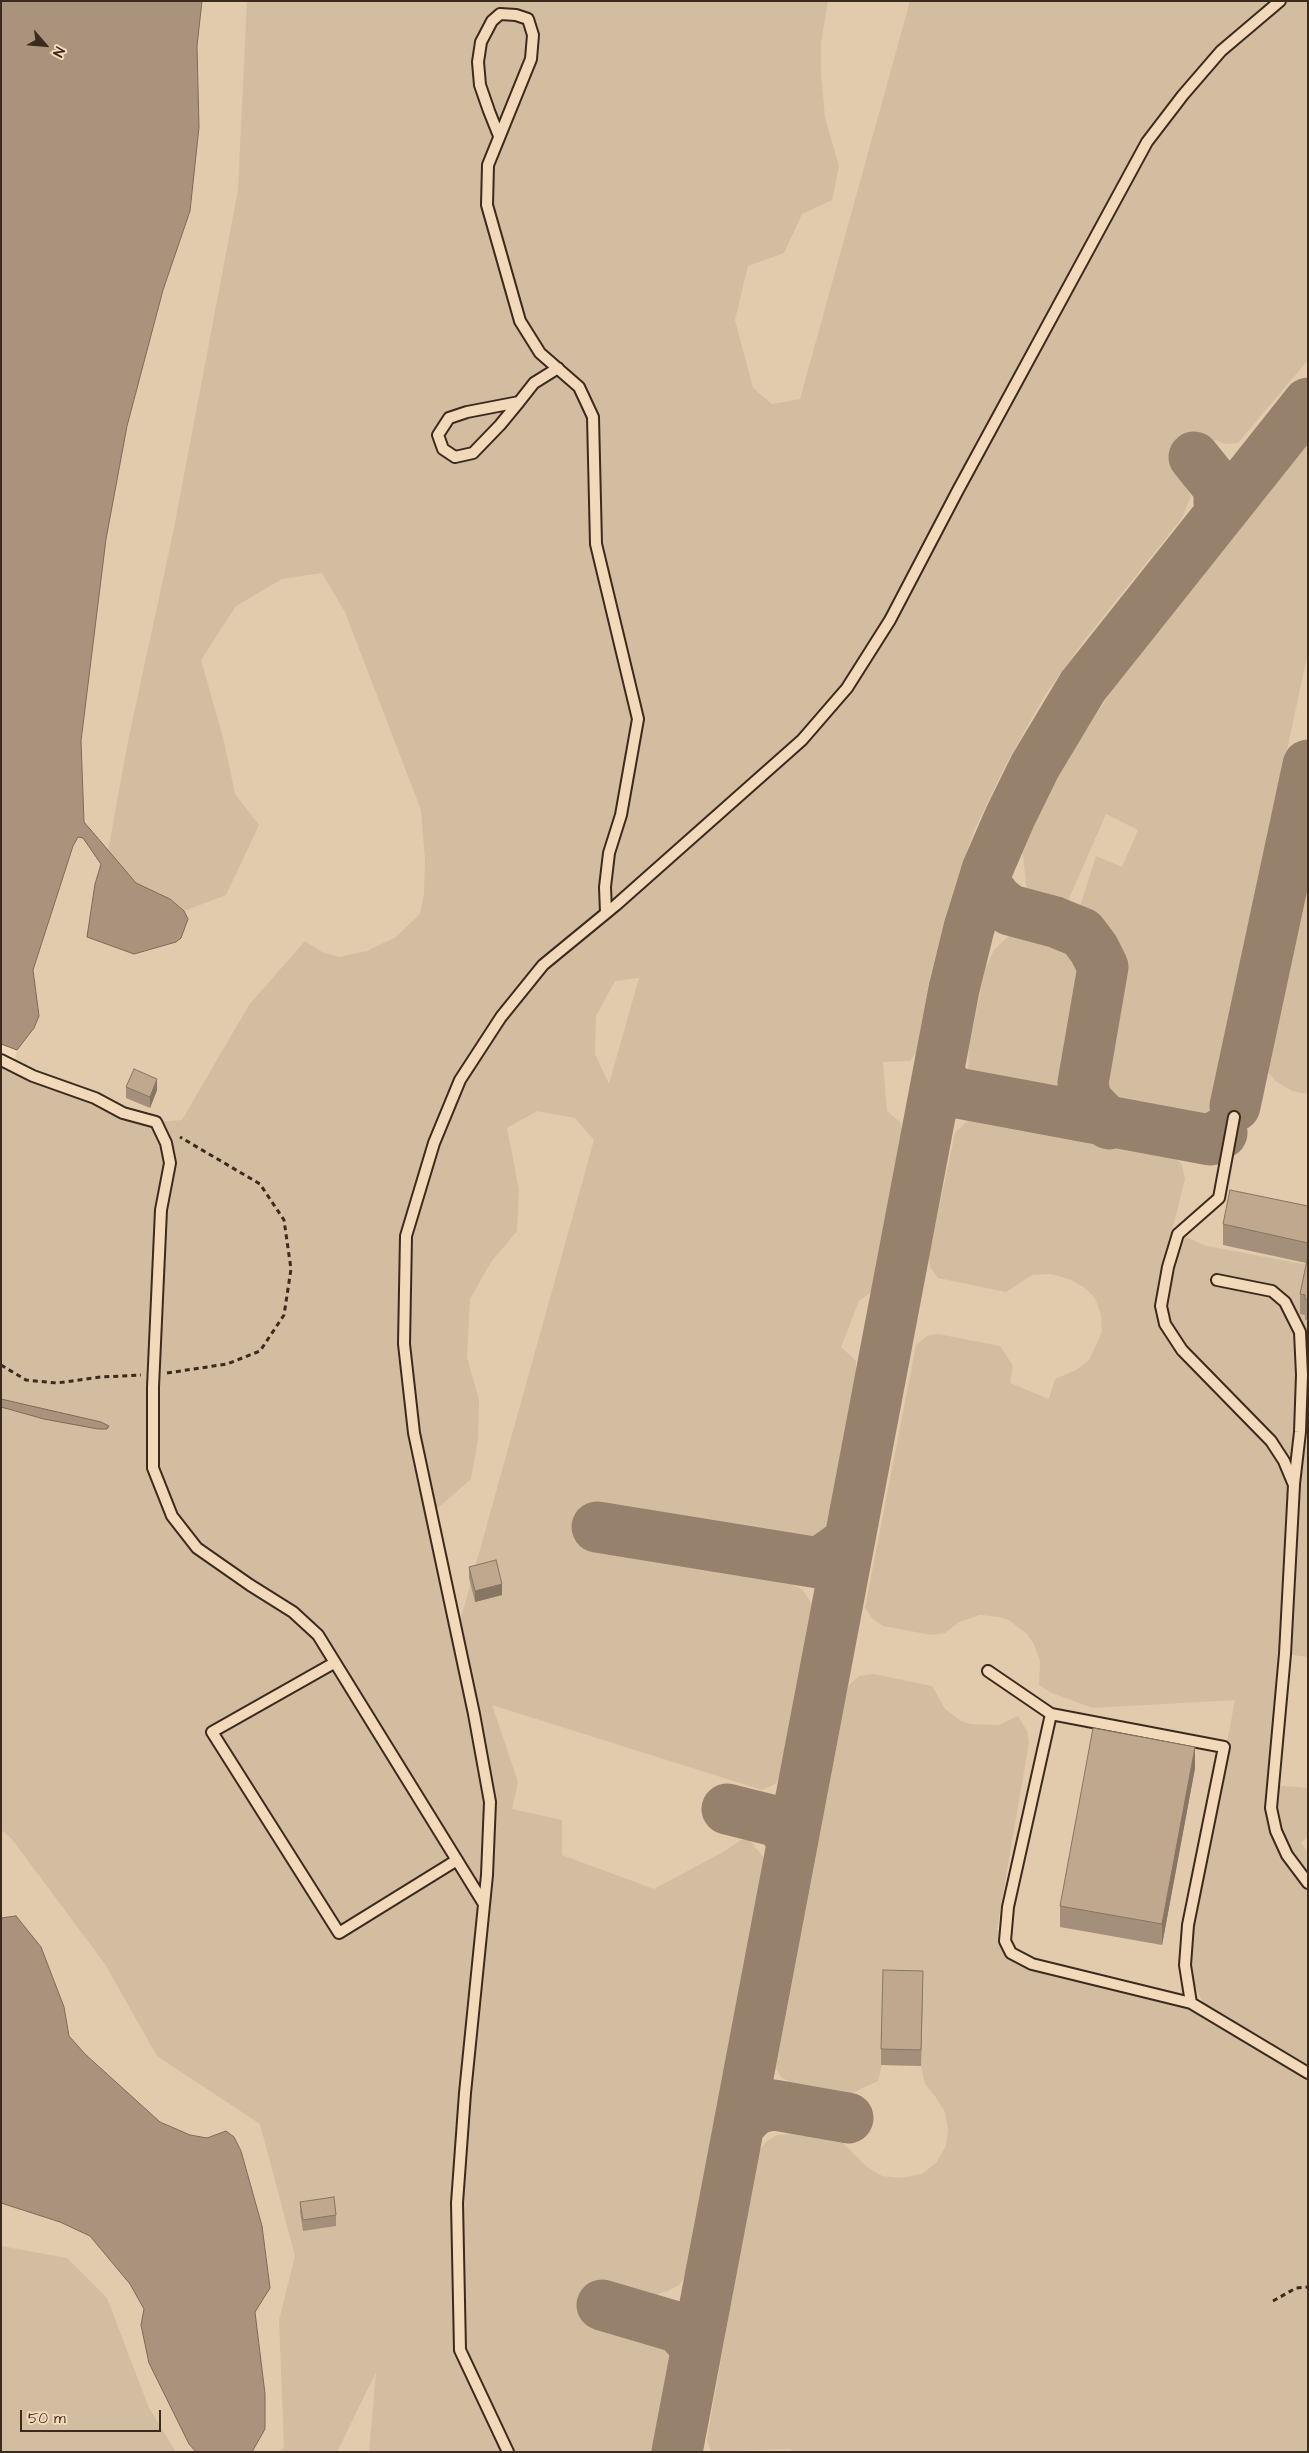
<!DOCTYPE html>
<style>
body{margin:0}
#map{position:relative;width:1309px;height:2453px;overflow:hidden;background:#f1d9b9;font-family:"Architects Daughter",sans-serif}
canvas{display:block}
.frame{position:absolute;inset:0;border:2px solid #3b2a1e;pointer-events:none}
.north{position:absolute;left:20px;top:20px;width:50px;height:50px;-webkit-text-stroke:4px #f1d9b9;paint-order:stroke;rotate:117deg;font-size:14px;font-weight:700;line-height:20px;text-align:center;color:#3b2a1e}
.north::after{content:'';display:block;margin:auto;width:18px;height:22px;background:#3b2a1e;clip-path:polygon(50% 0,100% 100%,50% 72%,0 100%)}
.scale{position:absolute;left:20px;top:2410px;width:141px;height:22px;box-sizing:border-box;border:2px solid #3b2a1e;border-top:0;padding-left:6px;font-size:15px;line-height:18px;white-space:nowrap;color:#3b2a1e;-webkit-text-stroke:4px #f1d9b9;paint-order:stroke}
</style>
<div id="map">
<canvas width="1309" height="2453"></canvas>
<div class="frame"></div>
<div class="north">N</div>
<div class="scale">50 m</div>
</div>
<script>
const ctx = document.querySelector('canvas').getContext('2d');
ctx.lineJoin = 'round';
function paint(path, color) {
  ctx.fillStyle = color;
  ctx.fill(path, 'evenodd');
}
function shape(rows) {
  const path = new Path2D();
  for (const r of rows) {
    path.moveTo(r[0], r[1]);
    for (let i = 2; i < r.length; i += 2) path.lineTo(r[i], r[i + 1]);
  }
  return path;
}
function trace(path, color, width, dash) {
  ctx.strokeStyle = color;
  ctx.lineWidth = width;
  ctx.lineCap = dash ? 'butt' : 'round';
  ctx.setLineDash(dash || []);
  ctx.stroke(path);
}
const built = shape([
 [202,1,1308,1,1308,2452,252,2452,265,2429,265,2394,255,2312,270,2288,262,2226,241,2151,234,2137,226,2131,207,2138,190,2135,160,2122,85,2054,69,2036,64,2007,16,1916,1,1918,1,1119,17,1050,34,1028,39,1017,33,970,73,846,84,822,81,741,106,539,127,426,163,290,190,211,199,127,197,46],
 [1,2203,60,2222,90,2236,130,2284,144,2309,141,2325,189,2444,196,2452,1,2452]
]);
const green = shape([
 [247,1,828,1,821,43,821,74,825,118,839,166,832,200,802,214,784,253,748,266,735,320,753,388,772,404,800,399,910,1,1308,1,1308,360,1238,443,1225,444,1215,440,1186,487,1191,496,1182,518,1083,642,1045,695,1006,764,973,833,952,895,930,977,916,1053,910,1061,883,1062,887,1111,900,1122,903,1133,875,1284,871,1292,859,1301,841,1347,856,1361,856,1376,828,1525,822,1536,812,1543,802,1543,617,1511,802,1589,811,1603,813,1613,782,1774,775,1784,762,1790,492,1705,518,1782,512,1809,562,1820,562,1855,654,1889,725,1851,739,1841,748,1838,763,1857,765,1868,685,2276,679,2285,668,2291,660,2293,622,2332,664,2344,670,2355,653,2452,369,2452,376,2372,337,2452,279,2452,284,2447,279,2320,295,2256,260,2124,157,2056,105,1964,11,1838,1,1830,1,1407,44,1419,107,1429,101,1422,1,1399,1,1060,142,1123,182,1120,249,1005,305,941,322,952,339,957,367,951,396,937,420,914,424,894,425,860,421,810,345,612,322,573,282,579,236,606,201,660,224,741,235,794,259,825,226,895,184,911,170,899,136,883,108,851,128,741,173,533,238,190],
 [639,978,609,1084,595,1054,596,1016,615,981],
 [537,1111,575,1118,594,1140,457,1632,431,1514,471,1479,478,1440,479,1400,467,1357,470,1299,491,1262,517,1231,519,1190,507,1128],
 [1308,440,1308,652,1209,1113,1202,1121,1193,1127,1182,1130,1118,1114,1104,1088,1124,979,1120,958,1111,941,1098,929,1077,916,1096,856,1122,867,1138,830,1106,814,1064,910,1036,903,1027,892,1022,847,1055,779,1112,690],
 [1308,869,1308,1094,1292,1091,1277,1082,1266,1070,1304,874],
 [1026,926,1051,928,1070,936,1082,948,1084,966,1074,1016,1072,1061,1069,1078,1043,1098,1025,1101,988,1094,973,1081,968,1071,969,1047,985,970,994,950,1011,934],
 [989,1111,1156,1144,1171,1153,1182,1165,1185,1179,1172,1231,1207,1246,1308,1265,1308,1657,1285,1654,1273,1785,1308,1788,1308,1836,1301,1843,1308,1852,1308,2452,795,2452,788,2449,711,2452,707,2439,758,2152,767,2141,777,2135,795,2134,843,2143,867,2167,882,2176,901,2178,922,2174,936,2163,946,2146,948,2130,945,2112,935,2096,925,2084,921,2066,882,2065,878,2081,852,2093,791,2083,781,2077,776,2068,848,1686,859,1676,874,1674,932,1686,945,1709,961,1721,971,1724,999,1725,1018,1716,1027,1731,1029,1742,997,1929,1011,1953,1207,2011,1185,1965,1235,1700,1093,1708,1052,1693,1039,1685,1040,1661,1034,1644,1027,1634,1009,1620,999,1617,980,1615,959,1622,945,1633,932,1635,883,1626,872,1618,865,1608,916,1345,927,1336,938,1334,1000,1346,1013,1366,1010,1383,1049,1399,1055,1379,1076,1370,1089,1360,1102,1332,1101,1315,1095,1298,1085,1288,1069,1279,1051,1274,1032,1275,1006,1292,938,1278,930,1267,929,1256,955,1133,974,1115],
 [1,2246,67,2258,107,2298,149,2408,176,2452,1,2452]
]);
const water = shape([
 [1,1,202,1,197,46,199,127,190,211,163,290,127,426,106,539,81,741,84,822,136,883,170,899,184,911,188,919,181,938,176,942,134,954,87,937,95,884,101,864,83,838,78,837,73,846,33,970,39,1016,34,1028,17,1050,1,1044,1,1],
 [1,1399,101,1422,109,1426,107,1429,98,1429,44,1419,1,1407,1,1399],
 [16,1916,41,1947,64,2007,69,2036,85,2054,160,2122,190,2135,207,2138,226,2131,234,2137,241,2151,262,2226,270,2288,255,2312,265,2394,265,2429,252,2452,196,2452,189,2444,149,2363,141,2325,144,2309,130,2284,90,2236,60,2222,1,2203,1,1918,16,1916]
]);
const taxiway = shape([
 [1194,457,1219,488,1219,503],
 [989,889,998,901,1010,910,1055,922,1082,933,1094,949,1103,967,1083,1083,1086,1100,1109,1124],
 [946,1084,952,1092,1210,1140,1222,1133],
 [1235,1106,1308,765],
 [597,1527,819,1563,840,1548],
 [727,1809,779,1822,785,1830],
 [739,2125,752,2112,762,2107,774,2105,848,2118],
 [602,2305,680,2328,687,2337],
 [677,2452,954,989,969,928,987,870,1010,817,1035,766,1083,686,1308,403]
]);
const path = shape([
 [1,1365,26,1380,57,1383,101,1377,141,1375],
 [167,1373,227,1364,260,1351,284,1315,291,1269,284,1220,260,1184,180,1137],
 [1273,2301,1296,2288,1308,2287]
]);
const lane = shape([
 [499,136,489,111,480,85,478,62,481,42,492,21,500,14,516,15,528,19,533,35,531,59,488,165,487,205,520,321,540,353,579,387,593,417,596,544,638,719,621,815,609,853,605,887,606,913],
 [519,402,467,412,449,418,438,435,443,449,455,457,473,453,500,425,519,402,534,383,558,368],
 [1,1060,33,1076,95,1098,123,1113,156,1122,166,1143,170,1163,161,1210,153,1387,153,1468,172,1516,197,1548,250,1585,293,1612,318,1635,484,1904],
 [1234,1117,1219,1198,1178,1234,1168,1267,1161,1306,1165,1324,1182,1350,1271,1441,1284,1461,1294,1485,1285,1654,1271,1808,1276,1831,1287,1855,1308,1883],
 [1217,1280,1272,1291,1285,1302,1300,1332,1302,1375,1300,1432,1294,1484],
 [334,1663,212,1732,339,1933,457,1860],
 [988,1671,1051,1714,1008,1907,1005,1941,1011,1953,1032,1964,1191,2003,1308,2073],
 [1051,1714,1224,1747,1188,1925,1185,1965,1191,2003],
 [508,2452,460,2350,457,2203,465,2093,487,1875,490,1802,474,1714,414,1433,404,1344,406,1236,434,1143,460,1080,501,1017,543,965,616,905,802,740,847,688,890,620,957,492,1147,142,1183,95,1221,51,1280,1]
]);
const wall = shape([
 [126,1087,157,1090,150,1108,126,1098],
 [1308,1206,1308,1320,1305,1320,1305,1315,1300,1314,1300,1294,1306,1263,1223,1245,1223,1224],
 [469,1567,502,1595,475,1602,469,1578],
 [1195,1768,1162,1945,1060,1927,1060,1906],
 [923,1987,921,2066,881,2065,881,2049],
 [300,2202,336,2215,336,2226,303,2231,300,2212]
]);
const shadedWall = shape([
 [157,1079,157,1090,150,1108,150,1097],
 [502,1584,502,1595,475,1602,475,1591],
 [1195,1747,1195,1768,1162,1945,1162,1924]
]);
const building = shape([
 [134,1069,157,1079,150,1097,126,1087,134,1069],
 [1230,1190,1308,1206,1308,1243,1223,1224,1230,1190],
 [1308,1256,1308,1300,1305,1299,1305,1295,1300,1294,1308,1256],
 [496,1560,502,1584,475,1591,469,1567,496,1560],
 [1093,1728,1195,1747,1162,1924,1060,1906,1093,1728],
 [883,1970,923,1971,921,2050,881,2049,883,1970],
 [334,2197,336,2215,303,2220,300,2202,334,2197]
]);
paint(built, '#e2caac');
paint(green, '#d3bda0');
paint(water, '#a9937c');
trace(water, '#7d6956', 1);
trace(taxiway, '#96826c', 51);
trace(lane, '#3b2a1e', 14);
trace(path, '#3b2a1e', 3, [5, 4]);
trace(lane, '#f1d9b9', 10);
paint(wall, '#a4907a');
paint(shadedWall, '#867663');
paint(building, '#bfa88e');
trace(building, '#867663', 1);
</script>
